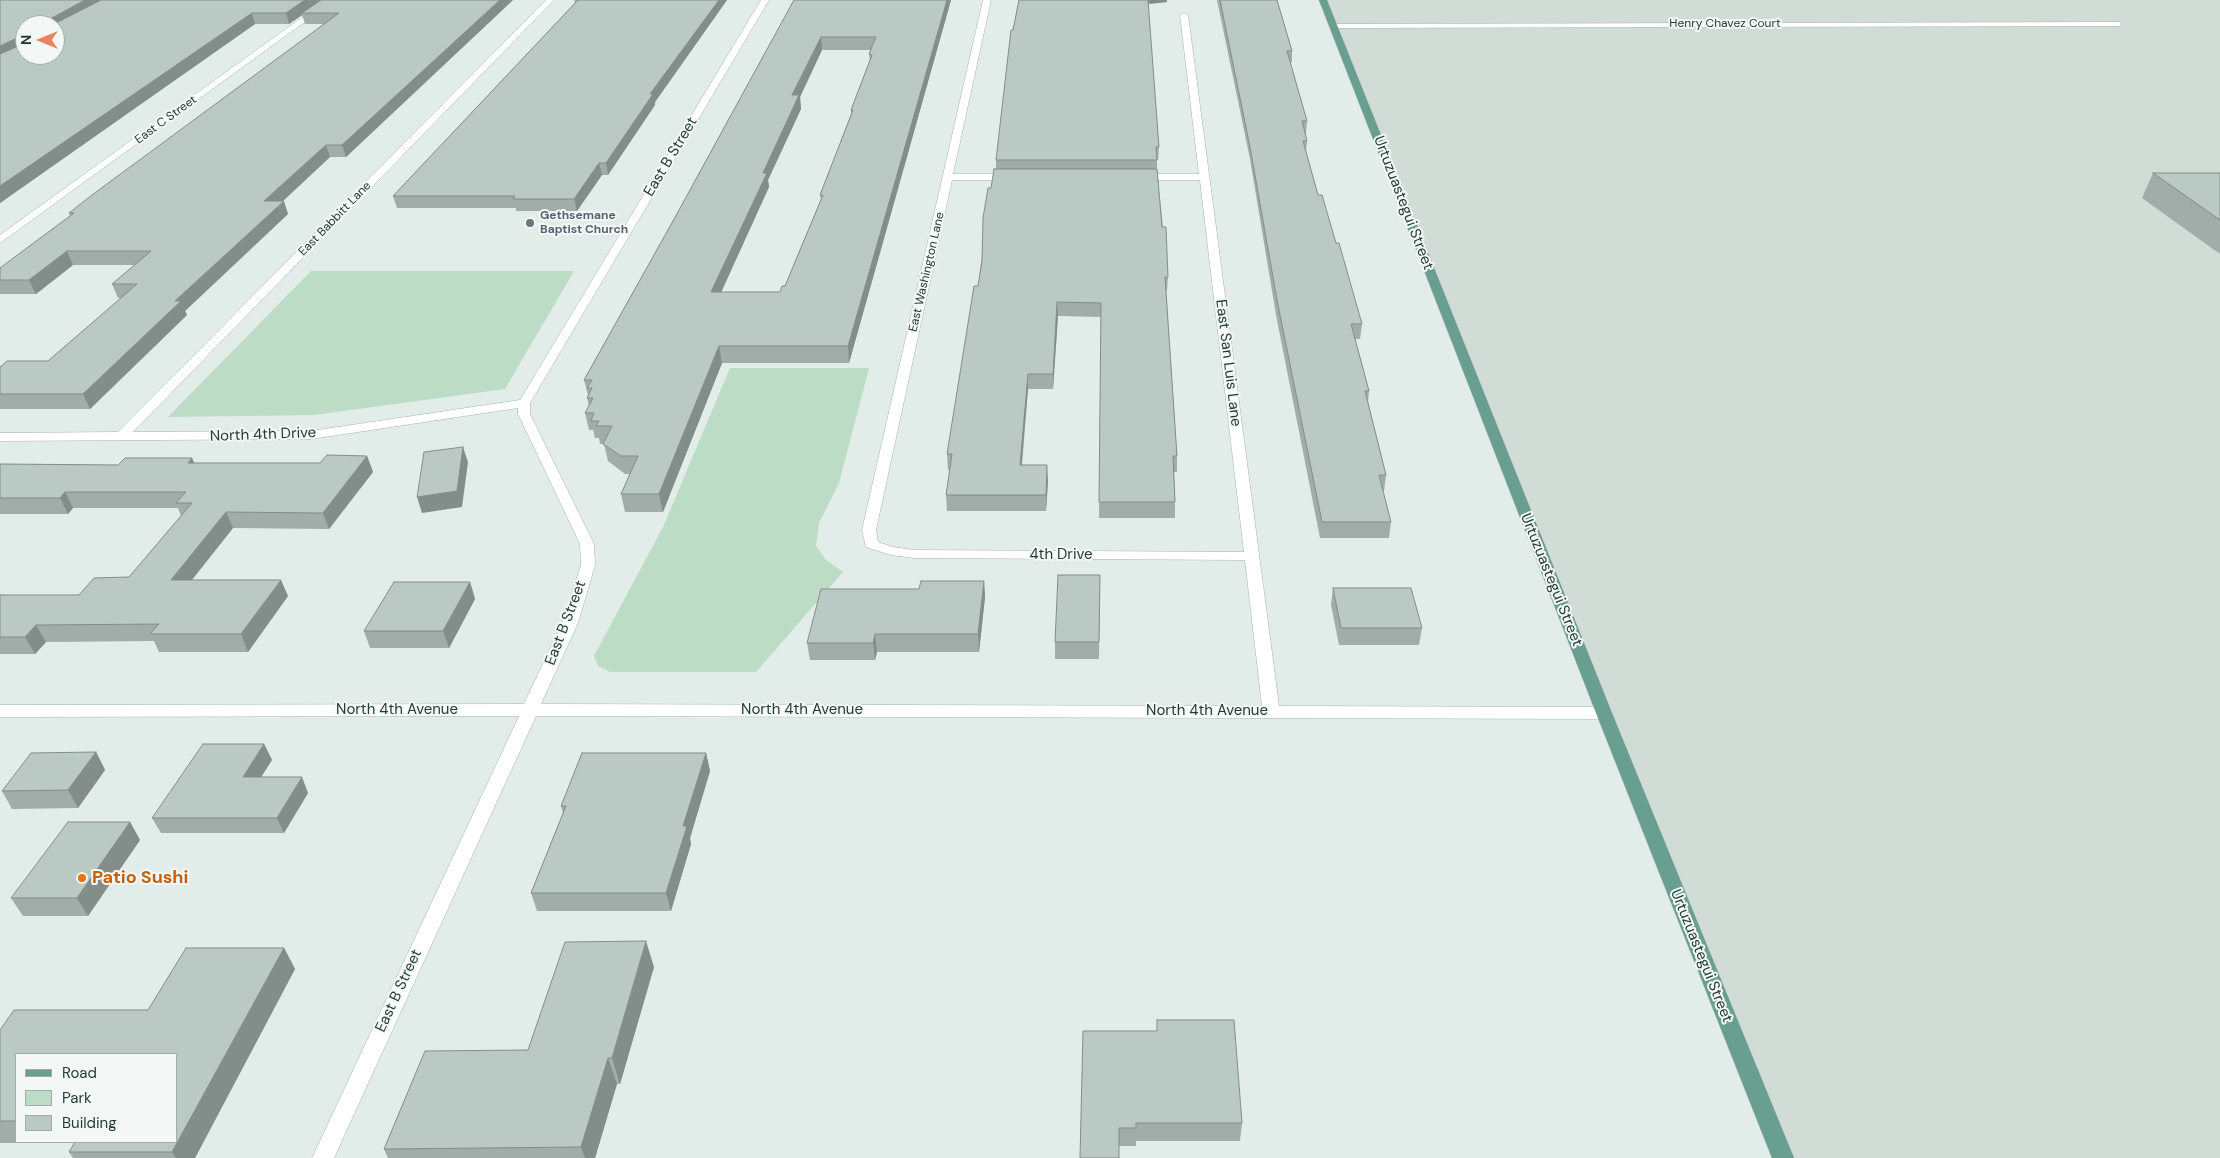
<!DOCTYPE html>
<style>
body{margin:0}
#map{position:relative;width:2220px;height:1158px;overflow:hidden;background:#e2ece8;font-family:"DM Sans",sans-serif}
canvas{display:block}
.legend{position:absolute;left:15px;top:1053px;width:162px;height:90px;box-sizing:border-box;background:#f3f8f6;border:1px solid #a0ada9;margin:0;padding:6px 9px;list-style:none;font-size:15px;color:#233c35}
.legend li{display:flex;align-items:center;gap:10px;height:25px}
.legend b{width:25px;border:1px solid #a0ada9}
.north{position:absolute;left:15px;top:15px;width:50px;height:50px;box-sizing:border-box;background:#f3f8f6;border:1px solid #a0ada9;border-radius:50%;rotate:270deg;font-size:14px;font-weight:700;line-height:20px;text-align:center;color:#233c35}
.north::after{content:'';display:block;margin:auto;width:18px;height:22px;background:#ec8260;clip-path:polygon(50% 0,100% 100%,50% 72%,0 100%)}
</style>
<div id="map">
<canvas width="2220" height="1158"></canvas>
<ul class="legend">
<li><b style="height:6px;background:#699f91"></b>Road</li>
<li><b style="height:14px;background:#bcdcc5"></b>Park</li>
<li><b style="height:14px;background:#bbc9c4"></b>Building</li>
</ul>
<div class="north">N</div>
</div>
<script>
const ctx = document.querySelector('canvas').getContext('2d');
ctx.lineJoin = 'round';
function paint(path, color) {
  ctx.fillStyle = color;
  ctx.fill(path, 'evenodd');
}
function shape(rows) {
  const path = new Path2D();
  for (const r of rows) {
    path.moveTo(r[0], r[1]);
    for (let i = 2; i < r.length; i += 2) path.lineTo(r[i], r[i + 1]);
  }
  return path;
}
function trace(path, color, width, dash) {
  ctx.strokeStyle = color;
  ctx.lineWidth = width;
  ctx.lineCap = dash ? 'butt' : 'round';
  ctx.setLineDash(dash || []);
  ctx.stroke(path);
}
function write(font, color, halo, rows, align = 'center') {
  ctx.font = font + ' "DM Sans",sans-serif';
  ctx.lineWidth = 4;
  ctx.setLineDash([]);
  ctx.textBaseline = 'middle';
  ctx.strokeStyle = halo;
  ctx.fillStyle = color;
  for (const [text, x, y, turn = 0] of rows) {
    ctx.save();
    ctx.translate(x, y);
    ctx.rotate((+turn || 0) * Math.PI / 180);
    ctx.textAlign = isNaN(turn) ? turn : align;
    if (halo) ctx.strokeText(text, 0, 0);
    ctx.fillText(text, 0, 0);
    ctx.restore();
  }
}
const built = shape([
 [1323,0,2220,0,2220,1158,1783,1158]
]);
const green = shape([
 [311,271,574,271,505,389,314,415,168,417],
 [730,368,869,368,839,483,819,523,816,546,826,560,843,572,756,672,610,672,598,666,594,656,663,527]
]);
const minor = shape([
 [326,0,335,0,0,243,0,235,326,0],
 [546,0,554,0,133,432,311,431,520,400,761,0,769,0,530,403,530,414,594,544,595,565,578,623,541,704,1262,706,1245,560,914,558,891,555,866,547,862,530,983,0,991,0,953,174,1012,174,1017,177,1012,180,952,180,876,530,878,542,893,547,914,550,1244,552,1200,180,1137,180,1132,177,1137,174,1199,174,1180,15,1184,13,1188,15,1279,706,1604,707,1610,709,1612,713,1610,717,1604,719,536,716,334,1158,312,1158,519,716,0,717,0,705,524,704,562,623,581,565,580,544,518,414,518,408,311,439,0,441,0,433,118,432,546,0],
 [2118,22,2121,22,2121,26,1333,28,1329,26,1333,24,2118,22]
]);
const major = shape([
 [1319,0,1327,0,1612,713,1794,1158,1772,1158,1596,713,1319,0]
]);
const wall = shape([
 [0,0,513,0,346,157,330,157,283,201,288,214,185,311,187,315,90,409,0,409,0,367,48,361,121,298,118,298,112,284,135,265,73,265,36,294,0,294,0,268,70,216,69,213,324,24,305,24,302,15,289,24,255,24,0,203],
 [574,0,727,0,655,102,655,105,608,175,602,175,577,211,516,211,516,208,397,208,393,196,575,3],
 [794,0,951,0,849,363,722,363,663,512,625,512,621,494,630,474,625,474,608,461,604,444,600,444,599,438,595,438,593,430,589,430,585,413,589,406,587,398,588,395,584,380,673,221],
 [822,50,871,50,869,54,870,60,851,110,851,115,820,195,821,199,785,286,780,292,721,292,769,187,768,180,801,109,800,97],
 [1019,0,1167,2,1148,4,1159,147,1158,160,1157,160,1157,169,1168,277,1167,291,1166,291,1177,456,1177,472,1174,472,1175,502,1175,518,1099,518,1101,317,1058,316,1053,389,1028,389,1022,465,1048,481,1046,511,947,511,946,495,950,470,948,470,947,454,978,286,991,188,996,169,996,160,1013,30],
 [1217,0,1277,0,1292,51,1292,62,1290,62,1307,121,1306,134,1305,134,1307,141,1306,152,1318,195,1336,243,1362,324,1360,339,1355,339,1369,391,1368,402,1386,475,1384,491,1383,491,1391,522,1389,538,1320,538,1276,315,1250,159],
 [2153,173,2220,173,2220,254,2142,198],
 [367,456,373,472,329,529,233,528,192,580,288,596,248,652,159,652,154,641,46,642,35,654,0,654,0,595,79,595,129,577,181,516,178,508,73,508,68,514,0,514,0,464,118,465,192,458,194,463,320,463],
 [1100,575,1099,659,1055,659,1055,642],
 [984,581,985,597,979,652,877,652,875,660,810,660,807,643,919,589],
 [470,582,475,599,449,648,370,648,364,631],
 [1333,588,1422,628,1419,645,1339,645,1331,605],
 [264,744,272,760,260,777,308,793,284,833,161,833,152,818],
 [96,752,105,770,78,808,12,809,2,791],
 [706,753,710,771,690,838,691,844,671,911,537,911,531,893,563,813,561,806],
 [130,822,140,840,88,916,23,916,11,898],
 [284,948,295,969,195,1158,73,1158,69,1152,75,1143,0,1143,0,1030,148,1010],
 [16,1054,176,1142,16,1142],
 [654,967,620,1084,617,1084,595,1158,388,1158,384,1149,528,1050],
 [1157,1020,1242,1123,1240,1141,1136,1141,1136,1146,1119,1146,1080,1158,1157,1031]
]);
const shadedWall = shape([
 [85,0,108,0,55,25,49,25,50,19],
 [305,0,323,0,302,13,302,15,289,24,286,13],
 [500,0,513,0,346,157,342,145],
 [719,0,727,0,655,102,655,105,608,175,606,163,650,94],
 [947,0,951,0,849,363,848,346],
 [1147,0,1167,0,1167,2,1147,4],
 [252,13,255,24,0,203,0,186],
 [21,36,25,46,0,60,0,46],
 [821,37,822,50,800,97,801,109,768,180,769,187,714,308,711,292,763,173,792,95],
 [326,145,330,157,269,214,264,201],
 [599,163,602,175,577,211,574,199],
 [284,201,288,214,185,311,187,315,90,409,83,394,175,301],
 [67,251,73,265,36,294,29,280],
 [1057,302,1058,316,1053,389,1053,374],
 [719,346,722,363,663,512,659,494],
 [1028,374,1028,389,1020,481,1020,465],
 [463,447,468,462,462,507,422,513,417,497],
 [367,456,373,472,329,529,323,513],
 [192,458,199,474,188,463],
 [1047,465,1048,481,1046,511,1046,495],
 [65,492,73,508,68,514,60,498],
 [226,512,233,528,179,596,171,580],
 [281,580,288,596,248,652,241,634],
 [984,581,985,597,979,652,978,634],
 [470,582,475,599,449,648,443,631],
 [36,625,46,642,35,654,25,637],
 [875,634,877,652,875,660,873,643],
 [264,744,272,760,251,793,243,777],
 [96,752,105,770,78,808,68,790],
 [706,753,710,771,690,838,691,844,671,911,666,893,683,826],
 [302,777,308,793,284,833,277,818],
 [130,822,140,840,88,916,77,898],
 [646,941,654,967,620,1084,612,1058],
 [284,948,295,969,195,1158,176,1158,172,1152],
 [608,1058,617,1084,595,1158,585,1158,581,1147]
]);
const building = shape([
 [0,0,85,0,50,19,49,25,25,25,25,55,55,55,55,25,52,25,101,0,305,0,286,13,252,13,0,186,0,54,21,45,21,36,0,46,0,0],
 [321,0,500,0,342,145,326,145,264,201,284,201,175,301,181,301,83,394,0,394,0,367,7,361,48,361,137,284,112,284,151,251,67,251,29,280,0,280,0,268,74,213,69,213,92,195,339,13,302,13,321,0],
 [578,0,719,0,650,94,653,94,606,163,599,163,574,199,513,199,515,196,393,196,578,0],
 [794,0,947,0,848,346,719,346,659,494,621,494,638,456,621,456,603,444,612,426,596,426,599,421,591,421,594,413,585,413,593,398,587,398,592,388,587,388,592,380,584,380,673,221,794,0],
 [821,37,876,37,869,54,872,55,851,110,853,110,820,195,823,195,785,286,782,286,780,292,711,292,767,173,763,173,799,95,792,95,821,37],
 [1019,0,1148,0,1159,147,1156,147,1157,160,996,160,1011,30,1013,30,1019,0],
 [1220,0,1277,0,1292,51,1287,51,1307,121,1302,121,1307,141,1303,141,1318,195,1322,195,1336,243,1339,243,1362,324,1351,324,1369,391,1365,391,1386,475,1379,475,1391,522,1322,522,1277,300,1250,147,1220,0],
 [994,169,1157,169,1162,227,1166,227,1168,277,1165,277,1177,456,1173,456,1175,502,1099,502,1101,303,1057,302,1053,374,1028,374,1020,465,1047,465,1046,495,946,495,952,454,947,454,974,286,978,286,982,261,983,218,988,188,991,188,994,169],
 [2153,173,2220,173,2220,220,2153,173],
 [463,447,457,491,417,497,424,452,463,447],
 [327,455,367,456,323,513,226,512,171,580,281,580,241,634,150,634,159,624,36,625,25,637,0,637,0,595,79,595,94,578,129,577,192,503,176,503,186,492,65,492,60,498,0,498,0,464,118,465,125,458,192,458,188,463,320,463,327,455],
 [1058,575,1100,575,1099,642,1055,642,1058,575],
 [921,581,984,581,978,634,875,634,873,643,807,643,821,589,919,589,921,581],
 [394,582,470,582,443,631,364,631,394,582],
 [1333,588,1411,588,1422,628,1341,628,1333,588],
 [203,744,264,744,243,777,302,777,277,818,152,818,203,744],
 [96,752,68,790,2,791,31,753,96,752],
 [582,753,706,753,683,826,687,826,666,893,531,893,566,806,561,806,582,753],
 [68,822,130,822,77,898,11,898,68,822],
 [646,941,612,1058,608,1058,581,1147,384,1149,425,1051,528,1050,565,942,646,941],
 [186,948,284,948,172,1152,69,1152,75,1142,176,1142,176,1054,16,1054,16,1121,0,1121,0,1030,14,1010,148,1010,186,948],
 [1157,1020,1234,1020,1242,1123,1136,1123,1136,1128,1119,1128,1119,1158,1080,1158,1083,1031,1157,1031,1157,1020]
]);
const markers = [
 [530,223,5,"#6b7280"],
 [82,878,5,"#e8710a"]
];
const farStreetnames = [
 ["Henry Chavez Court",1725,24],
 ["East C Street",166,120,-36],
 ["East Babbitt Lane",335,219,-46],
 ["East Washington Lane",927,272,-77]
];
const farWorshipnames = [
 ["Gethsemane",540,216],
 ["Baptist Church",540,230]
];
const streetNames = [
 ["East B Street",671,157,-59],
 ["Urtuzuastegui Street",1403,203,69],
 ["East San Luis Lane",1228,363,83],
 ["North 4th Drive",263,435,-2],
 ["4th Drive",1061,555],
 ["Urtuzuastegui Street",1551,580,68],
 ["East B Street",566,623,-69],
 ["North 4th Avenue",397,710],
 ["North 4th Avenue",802,710],
 ["North 4th Avenue",1207,711],
 ["Urtuzuastegui Street",1701,956,68],
 ["East B Street",399,991,-65]
];
const nearFoodnames = [
 ["Patio Sushi",92,878]
];
paint(built, '#d1dcd7');
paint(green, '#bcdcc5');
trace(minor, '#a5b4af', 1);
trace(major, '#c1c8c6', 1);
paint(minor, '#fff');
paint(major, '#699f91');
paint(wall, '#a1ada9');
paint(shadedWall, '#838d89');
paint(building, '#bbc9c4');
trace(building, '#838d89', 1);
for (const [x, y, r, color] of markers) {
  const dot = new Path2D();
  dot.arc(x, y, r, 0, 2 * Math.PI);
  ctx.fillStyle = color;
  ctx.fill(dot);
  trace(dot, '#f3f8f6', 2);
}
write('12px', '#233c35', '#f3f8f6', farStreetnames);
write('bold 12px', '#5b616d', '#f3f8f6', farWorshipnames, 'left');
write('15px', '#233c35', '#f3f8f6', streetNames);
write('bold 18px', '#c56008', '#f3f8f6', nearFoodnames, 'left');
</script>
